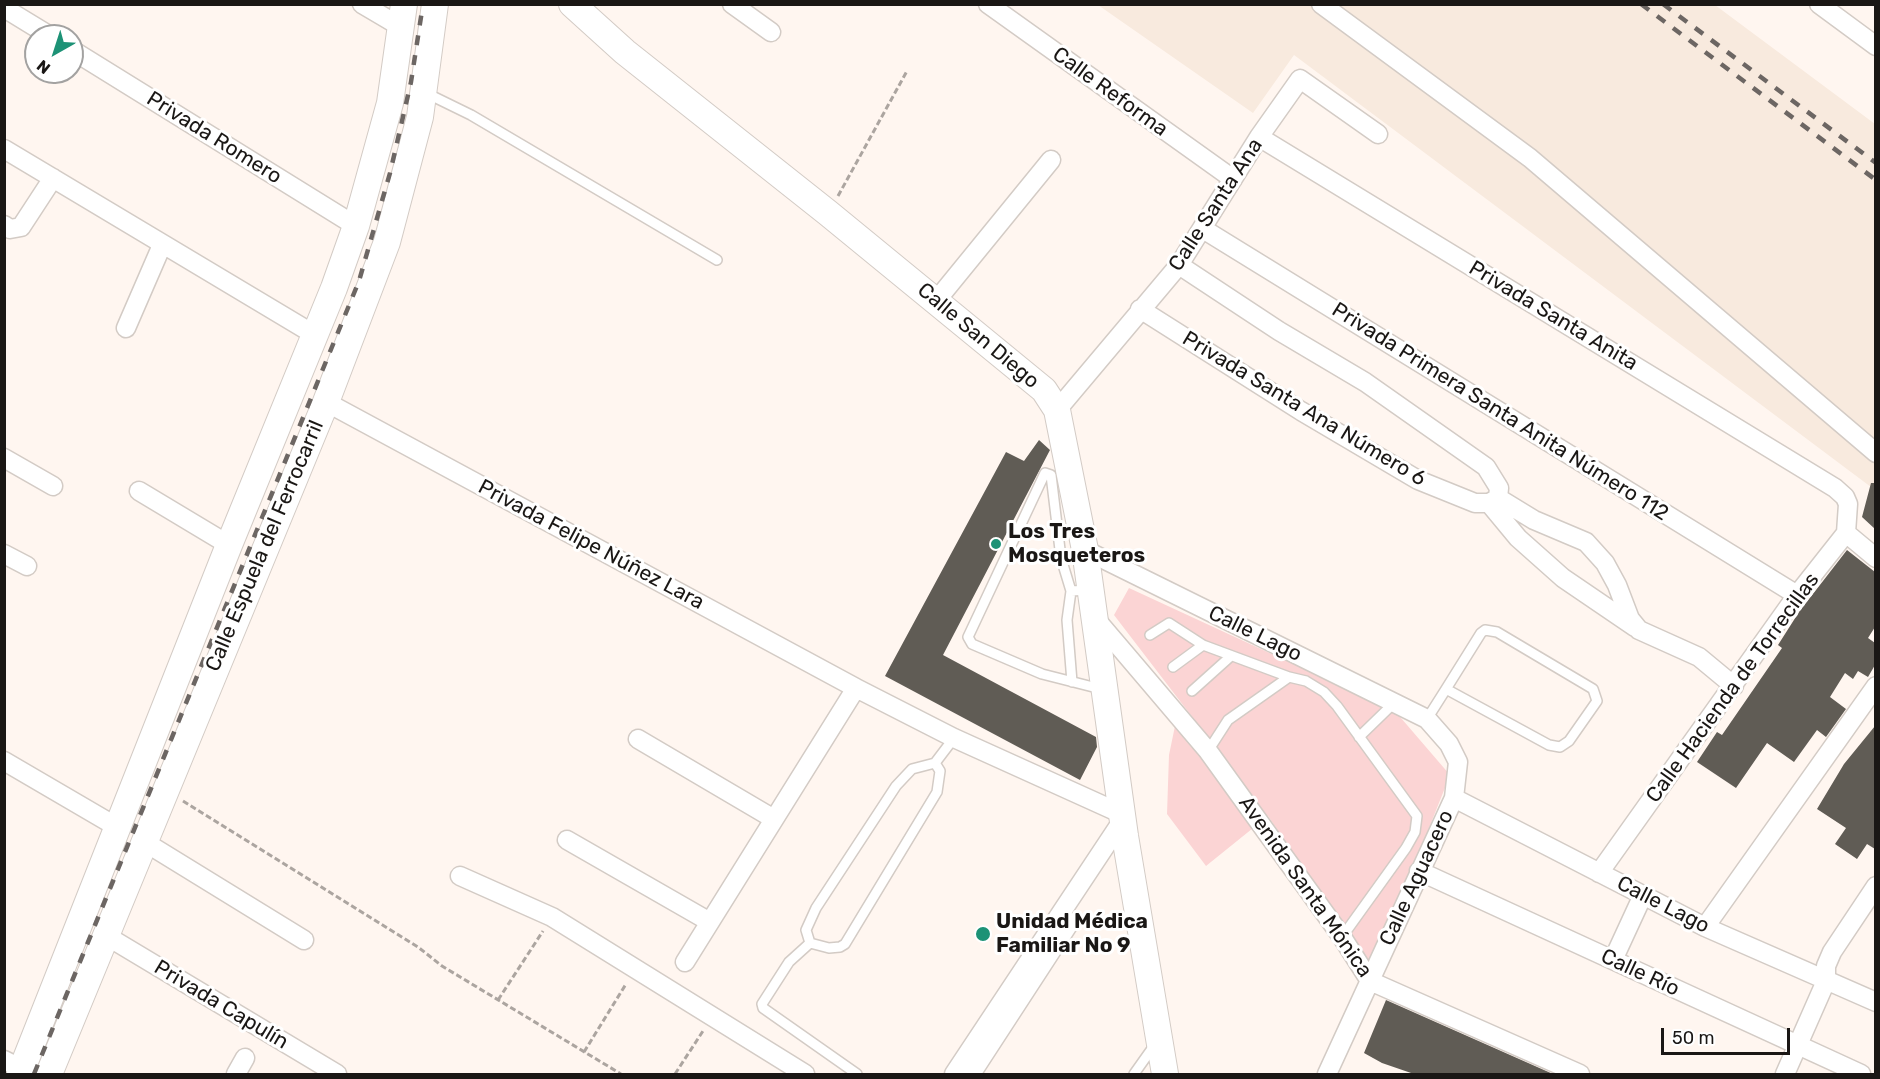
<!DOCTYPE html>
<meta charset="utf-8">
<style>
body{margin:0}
#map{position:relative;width:1880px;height:1079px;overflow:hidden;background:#fff6f0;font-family:Rubik,sans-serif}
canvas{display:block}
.frame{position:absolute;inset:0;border:6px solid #1a1715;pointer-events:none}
.north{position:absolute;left:24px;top:24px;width:60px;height:60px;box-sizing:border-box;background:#fff;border:2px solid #a3a2a1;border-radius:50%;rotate:219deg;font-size:16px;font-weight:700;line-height:24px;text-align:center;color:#1a1715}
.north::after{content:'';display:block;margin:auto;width:21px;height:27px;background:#1d9276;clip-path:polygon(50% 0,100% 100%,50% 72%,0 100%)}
.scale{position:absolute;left:1661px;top:1028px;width:129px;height:27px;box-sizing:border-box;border:3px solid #1a1715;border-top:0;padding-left:8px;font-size:18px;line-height:21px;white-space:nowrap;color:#1a1715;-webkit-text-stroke:4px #fff;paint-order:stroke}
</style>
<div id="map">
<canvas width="1880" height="1079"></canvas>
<div class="frame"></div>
<div class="north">N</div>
<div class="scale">50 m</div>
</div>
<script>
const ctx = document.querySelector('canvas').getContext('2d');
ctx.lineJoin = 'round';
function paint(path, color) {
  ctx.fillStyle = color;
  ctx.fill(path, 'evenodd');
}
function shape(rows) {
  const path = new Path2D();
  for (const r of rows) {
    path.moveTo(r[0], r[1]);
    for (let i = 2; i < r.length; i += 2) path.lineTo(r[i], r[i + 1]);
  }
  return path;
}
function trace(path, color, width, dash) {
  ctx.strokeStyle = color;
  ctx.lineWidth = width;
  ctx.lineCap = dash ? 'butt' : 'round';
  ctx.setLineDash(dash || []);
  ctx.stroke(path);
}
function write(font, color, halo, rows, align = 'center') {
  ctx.font = font + ' Rubik,sans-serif';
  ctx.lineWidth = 6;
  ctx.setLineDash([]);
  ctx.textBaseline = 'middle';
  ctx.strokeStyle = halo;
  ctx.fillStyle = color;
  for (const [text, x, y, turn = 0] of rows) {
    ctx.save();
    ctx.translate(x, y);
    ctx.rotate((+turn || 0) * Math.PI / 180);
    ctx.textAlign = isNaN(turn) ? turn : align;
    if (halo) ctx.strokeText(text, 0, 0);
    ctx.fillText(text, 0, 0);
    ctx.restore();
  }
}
const built = shape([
 [1098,5,1715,5,1875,124,1875,490,1294,55,1253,113]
]);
const green = shape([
 [1129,588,1395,711,1450,775,1378,957,1366,961,1268,816,1206,866,1167,814,1169,755,1175,726,1192,748,1206,735,1114,615]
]);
const building = shape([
 [1039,440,1050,450,943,655,1096,737,1097,747,1080,780,885,676,1006,452,1024,461],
 [1871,483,1875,483,1875,529,1862,517],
 [1847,550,1875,572,1875,627,1868,638,1875,643,1875,665,1868,677,1858,671,1853,679,1845,673,1830,697,1846,709,1826,737,1817,730,1794,762,1767,743,1736,788,1697,762,1717,732,1722,735,1782,648,1778,645,1799,612],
 [1875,726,1875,849,1867,844,1857,859,1835,844,1846,828,1817,809,1844,764],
 [1386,1000,1553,1074,1414,1074,1382,1063,1364,1053]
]);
const path = shape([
 [838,196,907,71],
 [183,801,418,947,442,966,621,1074],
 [498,1000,543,931],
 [584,1052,626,984],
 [675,1074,703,1031]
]);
const lane = shape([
 [426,93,471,115,717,260],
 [1089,590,1071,591,1061,558,1051,475,1045,473,968,637,972,644,1042,674,1101,689],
 [1071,591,1067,620,1072,682],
 [1150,635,1169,623,1203,645,1289,677],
 [1173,667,1203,645],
 [1192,691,1231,656],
 [1427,719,1446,689,1481,633,1485,630,1497,632,1593,689,1597,701,1569,741,1560,747,1549,745,1446,689],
 [1359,737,1394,703],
 [1208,751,1228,720,1289,677,1306,681,1324,692,1337,706,1417,816,1415,832,1406,848,1342,937],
 [935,763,940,771,937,792,845,944,840,947,829,948,810,943,806,930,816,908,896,786,912,769,935,763,954,738],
 [810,943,789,962,762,1004,763,1008,857,1074],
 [1134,1074,1156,1043]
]);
const street = shape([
 [362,4,401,27],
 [732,4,771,32],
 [988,4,1233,179],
 [1321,4,1530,158,1876,453],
 [1819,4,1876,46],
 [4,8,50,36],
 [72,50,356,226],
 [1259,137,1835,488,1845,497,1848,504,1846,533,1797,595,1599,873],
 [4,149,315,335],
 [4,225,10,229,21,227,53,178],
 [1203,229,1797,595],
 [1179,265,1279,331,1365,382,1486,467,1499,488,1498,498],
 [936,301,1051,160],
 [1140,309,1301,411,1418,480,1475,503,1489,503,1498,498,1534,520,1586,542,1605,563,1617,585,1630,619,1639,630,1699,657,1734,686],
 [126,328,162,245],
 [326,402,856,688,954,738,1122,814],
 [1057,410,1179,265,1259,137,1300,79,1378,134],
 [4,458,53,486],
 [139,491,229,545],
 [1489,503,1518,538,1563,578,1635,627],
 [1846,533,1876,558],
 [1085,550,1427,719,1449,744,1458,762,1454,798,1327,1074],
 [4,554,27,566],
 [1094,617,1208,751,1342,937,1370,981,1580,1074],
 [638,739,774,819],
 [4,761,117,827],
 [1454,798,1705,927,1876,1002],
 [567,840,710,922],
 [143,841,304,940],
 [1419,871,1861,1074],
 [460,876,552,917,805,1074],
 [1705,927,1876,686],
 [105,935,337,1074],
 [1613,960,1643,895],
 [685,962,856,688],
 [4,1060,32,1074],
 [236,1074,245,1058],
 [954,1074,1122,821],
 [971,1074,1070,922],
 [1785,1074,1826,981,1826,966,1832,952,1876,886]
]);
const secondary = shape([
 [572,4,625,52,828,213,1044,390,1057,410,1085,550,1125,836,1165,1074],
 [20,1074,229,545,334,288,356,226,390,103,404,4],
 [49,1074,326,402,387,242,420,117,435,4]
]);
const rail = shape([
 [1641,4,1876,180],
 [1663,4,1876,163],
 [34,1074,359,281,390,173,411,82,423,4]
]);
const markers = [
 [996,544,6,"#1d9276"],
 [983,934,8,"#1d9276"]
];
const streetNames = [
 ["Calle Reforma",1110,92,36],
 ["Privada Romero",214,138,32],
 ["Calle Santa Ana",1216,205,-57],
 ["Privada Santa Anita",1553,316,31],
 ["Calle San Diego",978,336,40],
 ["Privada Santa Ana Número 6",1304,409,31],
 ["Privada Primera Santa Anita Número 112",1500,412,32],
 ["Privada Felipe Núñez Lara",591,545,28],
 ["Calle Espuela del Ferrocarril",265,546,-67],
 ["Calle Lago",1255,634,26],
 ["Calle Hacienda de Torrecillas",1733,688,-54],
 ["Calle Aguacero",1417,878,-65],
 ["Avenida Santa Mónica",1305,887,55],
 ["Calle Lago",1663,905,27],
 ["Calle Río",1640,973,25],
 ["Privada Capulín",221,1005,31]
];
const poiNames = [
 ["Los Tres",1008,532],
 ["Mosqueteros",1008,556],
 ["Unidad Médica",996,922],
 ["Familiar No 9",996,946]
];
paint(built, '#f8eade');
paint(green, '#fbd4d4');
paint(building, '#605c55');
trace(lane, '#d3cbc5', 12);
trace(street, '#d3cbc5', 21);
trace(secondary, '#d3cbc5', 28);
trace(path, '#aca5a0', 3, [6, 3]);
trace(lane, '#fff', 9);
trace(street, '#fff', 18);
trace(secondary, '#fff', 26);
trace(rail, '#6c6663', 4.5, [10, 10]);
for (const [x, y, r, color] of markers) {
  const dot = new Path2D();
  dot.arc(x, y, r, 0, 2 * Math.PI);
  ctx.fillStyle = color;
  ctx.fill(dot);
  trace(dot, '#fff', 2);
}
write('21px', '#1a1715', '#fff', streetNames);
write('bold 21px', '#1a1715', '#fff', poiNames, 'left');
</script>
